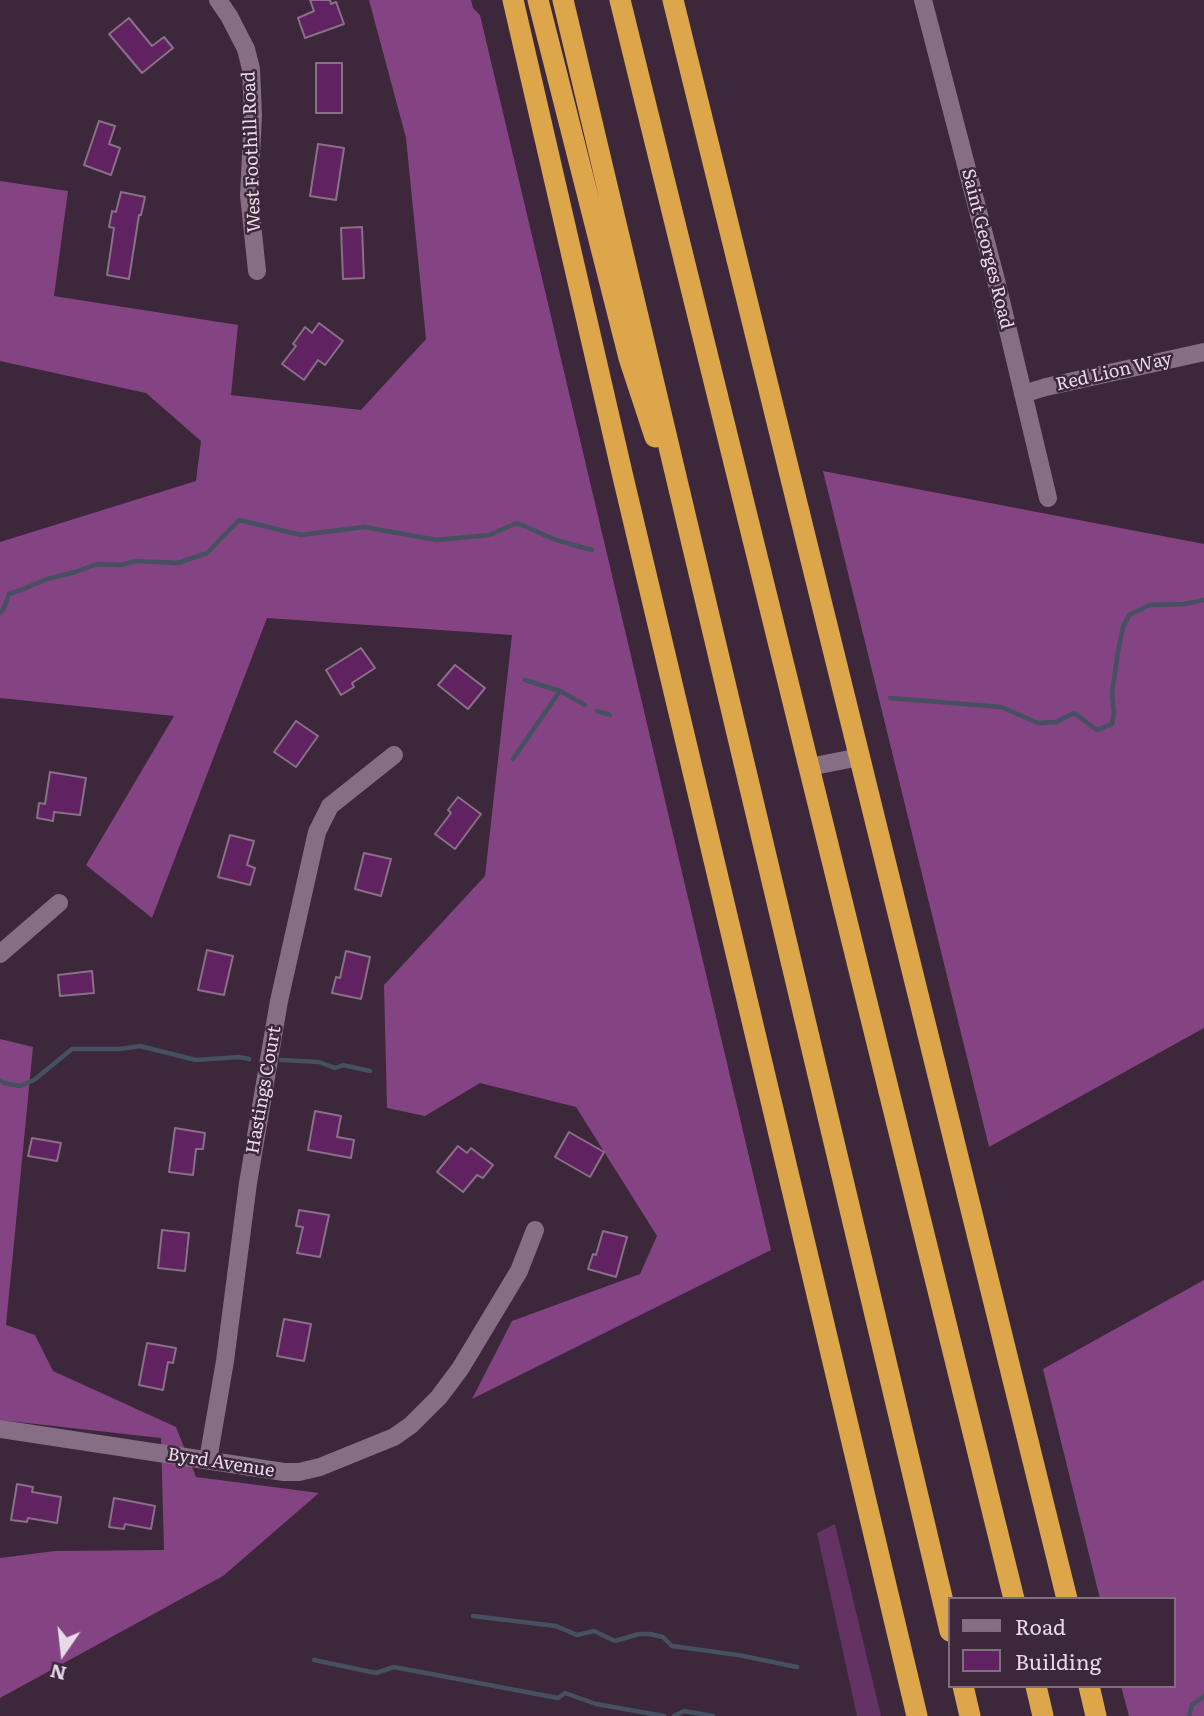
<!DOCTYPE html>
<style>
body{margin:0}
#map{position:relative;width:1204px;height:1716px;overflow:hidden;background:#3c273b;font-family:Literata,serif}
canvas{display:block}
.legend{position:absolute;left:948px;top:1597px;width:228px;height:91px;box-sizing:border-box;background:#3c273b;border:2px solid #806f7f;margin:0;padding:9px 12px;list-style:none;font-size:21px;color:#e7dae6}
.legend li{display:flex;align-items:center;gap:14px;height:35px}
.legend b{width:35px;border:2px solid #806f7f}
.north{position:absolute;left:28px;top:1618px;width:70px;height:70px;-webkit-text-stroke:5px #3c273b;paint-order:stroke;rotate:194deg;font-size:19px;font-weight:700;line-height:28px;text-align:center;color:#e7dae6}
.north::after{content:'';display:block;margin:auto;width:24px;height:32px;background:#e7dae6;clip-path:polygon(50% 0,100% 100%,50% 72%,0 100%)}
</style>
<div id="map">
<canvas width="1204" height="1716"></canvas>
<ul class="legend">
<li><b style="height:9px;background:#866e85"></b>Road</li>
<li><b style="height:19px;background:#612261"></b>Building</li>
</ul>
<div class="north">N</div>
</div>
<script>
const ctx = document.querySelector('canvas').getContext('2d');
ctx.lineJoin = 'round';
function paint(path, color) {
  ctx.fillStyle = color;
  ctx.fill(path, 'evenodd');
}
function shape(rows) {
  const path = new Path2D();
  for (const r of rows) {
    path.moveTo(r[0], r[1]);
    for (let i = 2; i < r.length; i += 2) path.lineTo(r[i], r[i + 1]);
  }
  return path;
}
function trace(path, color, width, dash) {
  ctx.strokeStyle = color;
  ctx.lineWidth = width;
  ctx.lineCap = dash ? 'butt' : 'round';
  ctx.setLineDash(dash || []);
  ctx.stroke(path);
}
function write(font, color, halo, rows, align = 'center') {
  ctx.font = font + ' Literata,serif';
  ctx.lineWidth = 5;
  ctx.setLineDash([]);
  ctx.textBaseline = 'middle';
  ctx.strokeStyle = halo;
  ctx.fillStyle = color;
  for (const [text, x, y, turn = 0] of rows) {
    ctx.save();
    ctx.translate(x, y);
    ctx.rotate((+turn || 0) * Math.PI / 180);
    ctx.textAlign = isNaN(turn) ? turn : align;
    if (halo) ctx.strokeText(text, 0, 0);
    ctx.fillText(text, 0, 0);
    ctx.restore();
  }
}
const green = shape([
 [835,1524,881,1716,857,1716,817,1533]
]);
const forest = shape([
 [369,0,471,0,473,8,480,15,771,1250,472,1399,512,1321,640,1274,657,1236,576,1107,480,1083,425,1116,387,1108,384,985,485,876,512,635,267,618,152,918,86,865,174,716,0,698,0,542,196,481,201,441,146,393,0,361,0,181,68,191,54,296,238,325,231,395,361,410,426,339,406,138],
 [823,471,1204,544,1204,1028,989,1147],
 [0,1039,33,1047,6,1325,35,1335,53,1371,176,1427,196,1477,319,1493,223,1576,0,1698,0,1558,55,1551,164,1550,161,1438,0,1420],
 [1204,1280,1204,1716,1129,1716,1121,1686,1174,1686,1174,1599,1100,1599,1043,1369]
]);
const stream = shape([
 [0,613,3,610,9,594,21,590,47,579,75,572,97,564,121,565,136,561,178,563,207,553,239,520,301,535,364,527,437,540,489,535,517,523,556,540,592,550],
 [525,680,560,691,585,705],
 [890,698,1001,707,1038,723,1056,722,1074,713,1097,730,1112,724,1114,714,1112,693,1118,651,1123,627,1129,615,1150,605,1185,604,1204,600],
 [597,711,610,715],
 [513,759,560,691],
 [281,1060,319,1062,335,1068,343,1065,370,1071],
 [0,1080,4,1083,20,1086,34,1080,72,1049,120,1049,140,1046,196,1060,239,1057,249,1059],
 [473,1616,556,1626,577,1635,594,1631,615,1641,639,1634,650,1634,663,1637,672,1646,738,1655,797,1667],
 [314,1660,376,1673,394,1667,558,1698,565,1693,596,1704,664,1716],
 [674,1716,684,1711,713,1716],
 [1189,1716,1192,1705,1204,1696]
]);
const building = shape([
 [310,0,330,0,331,4,336,2,344,24,305,38,298,18,314,11,310,0],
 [129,18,152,46,164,37,173,48,142,73,109,34,129,18],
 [316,63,342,63,342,113,316,113,316,63],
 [99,121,115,126,109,144,120,148,111,175,84,165,99,121],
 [318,144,344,148,336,200,310,196,318,144],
 [121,192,145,197,141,215,139,215,129,279,107,275,114,228,109,227,112,211,116,212,121,192],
 [362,227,364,278,343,279,341,228,362,227],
 [319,323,343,341,325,365,318,360,304,380,282,364,296,346,293,344,305,327,312,333,319,323],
 [361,648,375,668,352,683,354,687,341,695,326,670,361,648],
 [455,665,485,688,468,709,438,685,455,665],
 [296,721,318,736,296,767,274,752,296,721],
 [50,772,86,778,80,815,54,812,53,821,37,818,39,803,45,804,50,772],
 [458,797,481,814,455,849,435,834,451,813,448,810,458,797],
 [230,835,254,841,247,865,255,868,250,885,218,877,230,835],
 [364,853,391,859,381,896,355,889,364,853],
 [207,950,233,956,224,995,198,990,207,950],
 [346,951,370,957,361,999,332,993,336,977,340,978,346,951],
 [92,971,94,993,60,996,58,975,92,971],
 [315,1111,341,1116,337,1137,354,1140,351,1158,308,1150,315,1111],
 [175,1128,205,1133,203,1149,196,1149,193,1175,169,1172,175,1128],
 [569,1132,604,1152,590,1177,555,1157,569,1132],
 [32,1138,61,1143,57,1161,28,1156,32,1138],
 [458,1146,467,1153,471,1148,493,1165,483,1178,477,1175,463,1192,437,1172,458,1146],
 [299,1210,329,1215,320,1257,297,1253,303,1227,296,1226,299,1210],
 [162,1230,189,1233,185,1271,158,1268,162,1230],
 [603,1231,627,1237,616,1277,588,1269,593,1254,596,1255,603,1231],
 [284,1319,311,1324,304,1361,277,1356,284,1319],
 [147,1343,176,1348,173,1363,168,1362,163,1390,139,1385,147,1343],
 [17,1484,33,1487,32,1492,61,1497,57,1523,28,1518,27,1522,11,1520,17,1484],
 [114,1498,155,1506,151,1529,125,1524,124,1529,109,1527,114,1498]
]);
const minor = shape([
 [218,0,229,16,246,49,251,69,253,115,249,195,257,271],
 [923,0,997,284,1048,498],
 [1023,394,1046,387,1204,352],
 [809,767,860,757],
 [0,954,59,903],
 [0,1429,284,1472,299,1472,320,1467,394,1437,411,1425,439,1397,460,1369,519,1271,535,1230],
 [208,1460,225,1361,248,1183,279,1001,317,832,330,806,394,755]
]);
const highway = shape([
 [513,0,623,477,917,1716],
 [538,0,629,358,655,437],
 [563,0,950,1631],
 [620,0,1014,1599],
 [673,0,1067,1599],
 [963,1686,970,1716],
 [1036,1686,1043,1716],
 [1089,1686,1096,1716]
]);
const streetNames = [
 ["West Foothill Road",252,152,-92],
 ["Saint Georges Road",987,249,76],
 ["Red Lion Way",1114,372,-13],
 ["Hastings Court",264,1090,-80],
 ["Byrd Avenue",221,1463,9]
];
paint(green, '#643363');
paint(forest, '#844383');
trace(stream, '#455160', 4.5);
paint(building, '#612261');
trace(building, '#887087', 2);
trace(minor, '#866e85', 18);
trace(highway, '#dea64b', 21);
write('18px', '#e7dae6', '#3c273b', streetNames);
</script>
